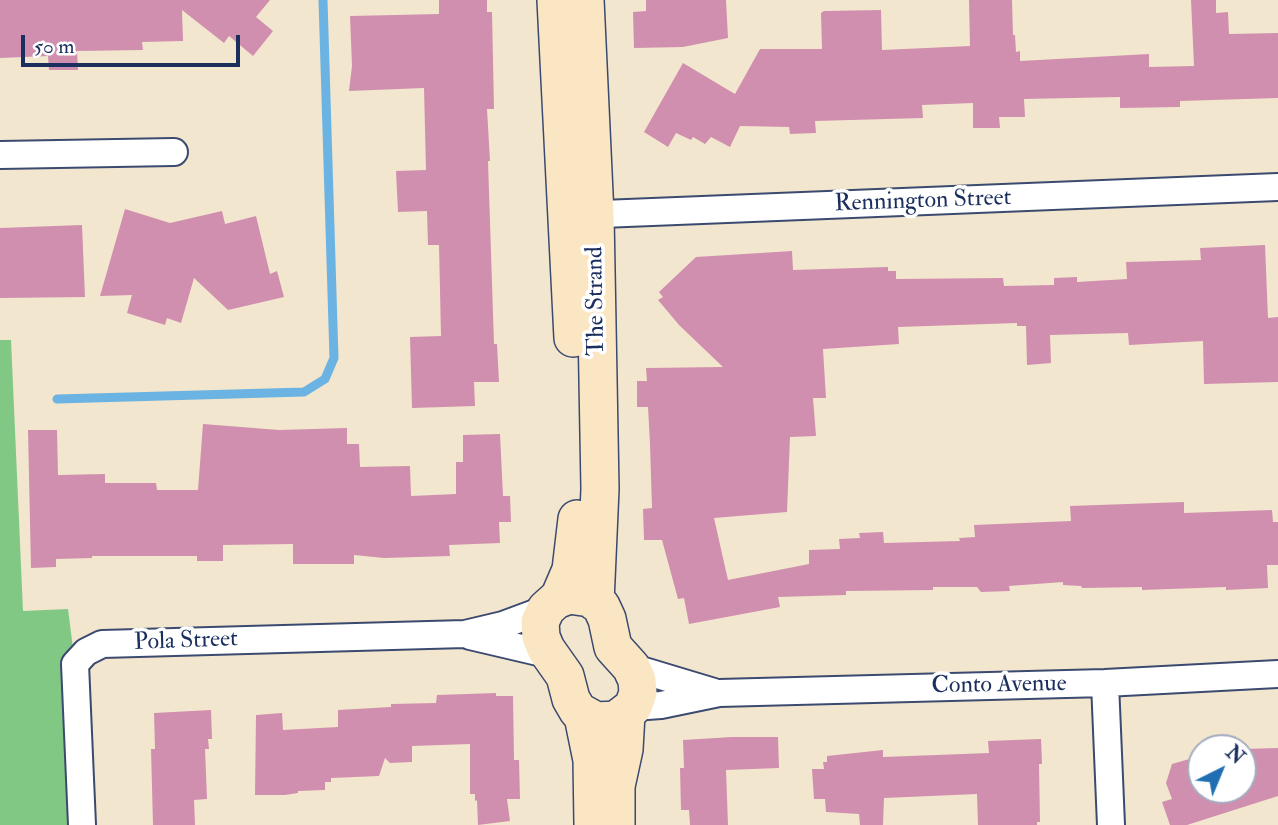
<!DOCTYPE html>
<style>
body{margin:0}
#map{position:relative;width:1278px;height:825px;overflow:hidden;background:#f3e6ce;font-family:"IM FELL Double Pica",serif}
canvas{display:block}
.north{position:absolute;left:1187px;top:734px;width:70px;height:70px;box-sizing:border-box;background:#fff;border:2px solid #a4acbf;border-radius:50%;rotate:43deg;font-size:19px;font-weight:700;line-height:28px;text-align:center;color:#1b2f5e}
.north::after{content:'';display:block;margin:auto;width:24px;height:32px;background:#1f6fb2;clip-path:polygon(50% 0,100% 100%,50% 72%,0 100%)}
.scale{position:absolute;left:21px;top:35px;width:219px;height:32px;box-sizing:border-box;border:4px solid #1b2f5e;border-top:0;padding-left:9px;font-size:21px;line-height:24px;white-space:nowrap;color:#1b2f5e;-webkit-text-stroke:5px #fff;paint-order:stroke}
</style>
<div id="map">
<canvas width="1278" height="825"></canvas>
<div class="north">N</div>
<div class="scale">50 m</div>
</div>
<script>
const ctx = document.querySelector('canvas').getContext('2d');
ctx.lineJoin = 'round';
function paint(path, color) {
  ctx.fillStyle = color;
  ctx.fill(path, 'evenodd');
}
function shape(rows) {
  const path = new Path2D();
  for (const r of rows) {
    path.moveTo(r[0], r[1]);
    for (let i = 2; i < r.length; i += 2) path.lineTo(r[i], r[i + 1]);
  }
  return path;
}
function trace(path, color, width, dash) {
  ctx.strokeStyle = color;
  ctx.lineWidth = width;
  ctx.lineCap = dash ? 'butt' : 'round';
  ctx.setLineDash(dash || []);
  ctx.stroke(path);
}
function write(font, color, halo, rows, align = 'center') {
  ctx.font = font + ' "IM FELL Double Pica",serif';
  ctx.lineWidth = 7;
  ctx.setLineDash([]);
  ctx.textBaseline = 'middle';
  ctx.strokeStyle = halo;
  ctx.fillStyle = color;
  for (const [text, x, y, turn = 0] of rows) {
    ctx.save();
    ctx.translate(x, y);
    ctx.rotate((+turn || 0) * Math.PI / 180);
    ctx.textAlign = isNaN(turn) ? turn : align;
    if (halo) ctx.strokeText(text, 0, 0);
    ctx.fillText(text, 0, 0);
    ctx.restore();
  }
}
const green = shape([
 [0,340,11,340,23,611,68,609,75,664,82,825,0,825]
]);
const stream = shape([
 [57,399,304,392,325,379,334,358,323,0]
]);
const building = shape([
 [0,0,270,0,256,17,273,31,253,56,229,36,224,43,182,10,183,41,142,42,143,50,77,51,78,70,49,70,48,56,0,58],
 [439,0,487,0,487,12,492,12,494,109,487,109,490,161,488,161,494,344,497,344,499,382,474,382,475,406,412,408,410,337,441,336,439,245,428,245,427,211,398,212,396,171,426,170,424,88,349,91,352,66,350,16,439,14],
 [646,0,726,0,728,38,683,47,634,48,633,12,646,11],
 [969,0,1012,0,1013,35,1015,35,1016,52,1020,51,1020,61,1149,54,1149,67,1194,66,1191,0,1216,0,1216,13,1228,12,1229,34,1278,33,1278,98,1180,101,1180,107,1120,108,1120,97,1024,99,1025,117,999,117,1000,128,973,128,973,103,922,105,923,118,815,121,816,133,790,134,789,127,740,126,730,147,711,137,705,144,693,137,691,140,676,133,668,147,644,132,683,63,735,94,760,49,822,49,821,13,824,11,881,10,882,50,970,46],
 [125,209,170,223,222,211,225,224,256,216,270,274,277,271,284,297,228,310,194,278,181,323,167,318,165,325,127,313,132,295,100,296],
 [82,225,85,297,0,298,0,228],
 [1265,245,1268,318,1278,317,1278,382,1204,384,1203,341,1129,345,1128,333,1050,335,1051,363,1027,365,1026,326,1017,326,1017,323,898,327,899,344,823,349,826,398,813,398,816,436,790,437,787,512,714,518,728,580,809,564,809,550,840,549,839,539,860,538,859,533,883,532,884,543,960,541,959,538,975,537,974,525,1071,521,1070,506,1184,502,1184,513,1272,510,1273,522,1278,522,1278,565,1267,565,1268,588,1226,590,1226,587,1142,590,1142,587,1082,588,1081,586,1063,585,1063,582,1009,586,1010,591,981,592,977,587,933,587,933,590,846,591,846,595,778,597,780,607,689,624,684,598,678,599,662,540,644,540,643,509,652,508,650,444,648,407,637,407,637,381,647,381,646,368,723,367,679,325,658,300,663,297,659,292,696,257,792,251,793,270,888,267,888,271,896,271,896,279,1003,278,1004,286,1054,285,1054,278,1077,277,1077,282,1127,279,1126,262,1201,260,1200,248],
 [203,424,279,430,347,428,347,444,359,444,360,467,410,466,411,496,456,494,456,462,463,462,463,435,500,434,503,496,510,496,511,522,499,522,500,543,449,545,450,556,384,558,354,555,354,564,293,564,293,544,223,545,223,561,197,561,197,556,92,556,92,558,56,559,56,567,31,568,28,430,57,430,58,475,105,474,105,483,156,483,157,490,198,490],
 [496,693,496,696,513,696,514,760,519,760,520,799,507,799,510,821,478,825,477,800,475,801,475,794,470,794,470,744,412,746,412,762,390,763,385,758,379,776,331,778,331,782,325,782,325,790,298,791,298,793,285,795,255,795,256,715,282,713,283,730,338,727,338,710,391,707,391,704,436,703,437,695],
 [211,710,212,739,208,739,209,749,205,749,207,799,194,800,195,825,153,825,151,749,155,749,154,713],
 [732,737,778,737,779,768,726,770,728,825,690,825,689,810,681,810,680,768,684,768,683,740],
 [1041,739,1042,764,1039,764,1040,822,1037,822,1037,825,978,825,977,794,884,798,883,825,860,825,859,814,826,812,825,799,814,799,812,769,824,769,823,762,827,762,827,756,883,750,883,757,989,753,988,741],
 [1278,748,1278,796,1187,825,1170,825,1162,802,1172,799,1166,783,1172,764,1193,758,1191,754,1201,750,1201,790,1243,790,1243,749]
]);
const street = shape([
 [0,155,174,152],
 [577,215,1278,187],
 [470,636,551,655],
 [631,667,714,692],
 [1105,683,1111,825],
 [633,707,661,705,719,693,1105,683,1278,674],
 [82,825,75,664,86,652,102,644,465,634,503,625,546,609]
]);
const secondary = shape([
 [556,0,573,338],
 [585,0,595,215,600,489,595,602],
 [569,595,590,598,601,606,607,619,613,647,631,667,637,680,638,693,633,707,616,720,596,721,578,711,571,699,565,676,546,649,541,637,540,622,546,609,556,600,569,595],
 [559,598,571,570,577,519],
 [583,716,592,760,593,824],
 [616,825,616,786,624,749,626,714]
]);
const streetNames = [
 ["Rennington Street",923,202,-2],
 ["The Strand",597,301,-91],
 ["Pola Street",186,642,-2],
 ["Conto Avenue",999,686,-1]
];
paint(green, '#81c884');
trace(stream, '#6bb3e2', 9);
paint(building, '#d08fae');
trace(street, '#3b4a6f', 30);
trace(secondary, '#3b4a6f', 40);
trace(street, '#fff', 26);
trace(secondary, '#fbe6c4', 37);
write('24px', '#1b2f5e', '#fff', streetNames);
</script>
